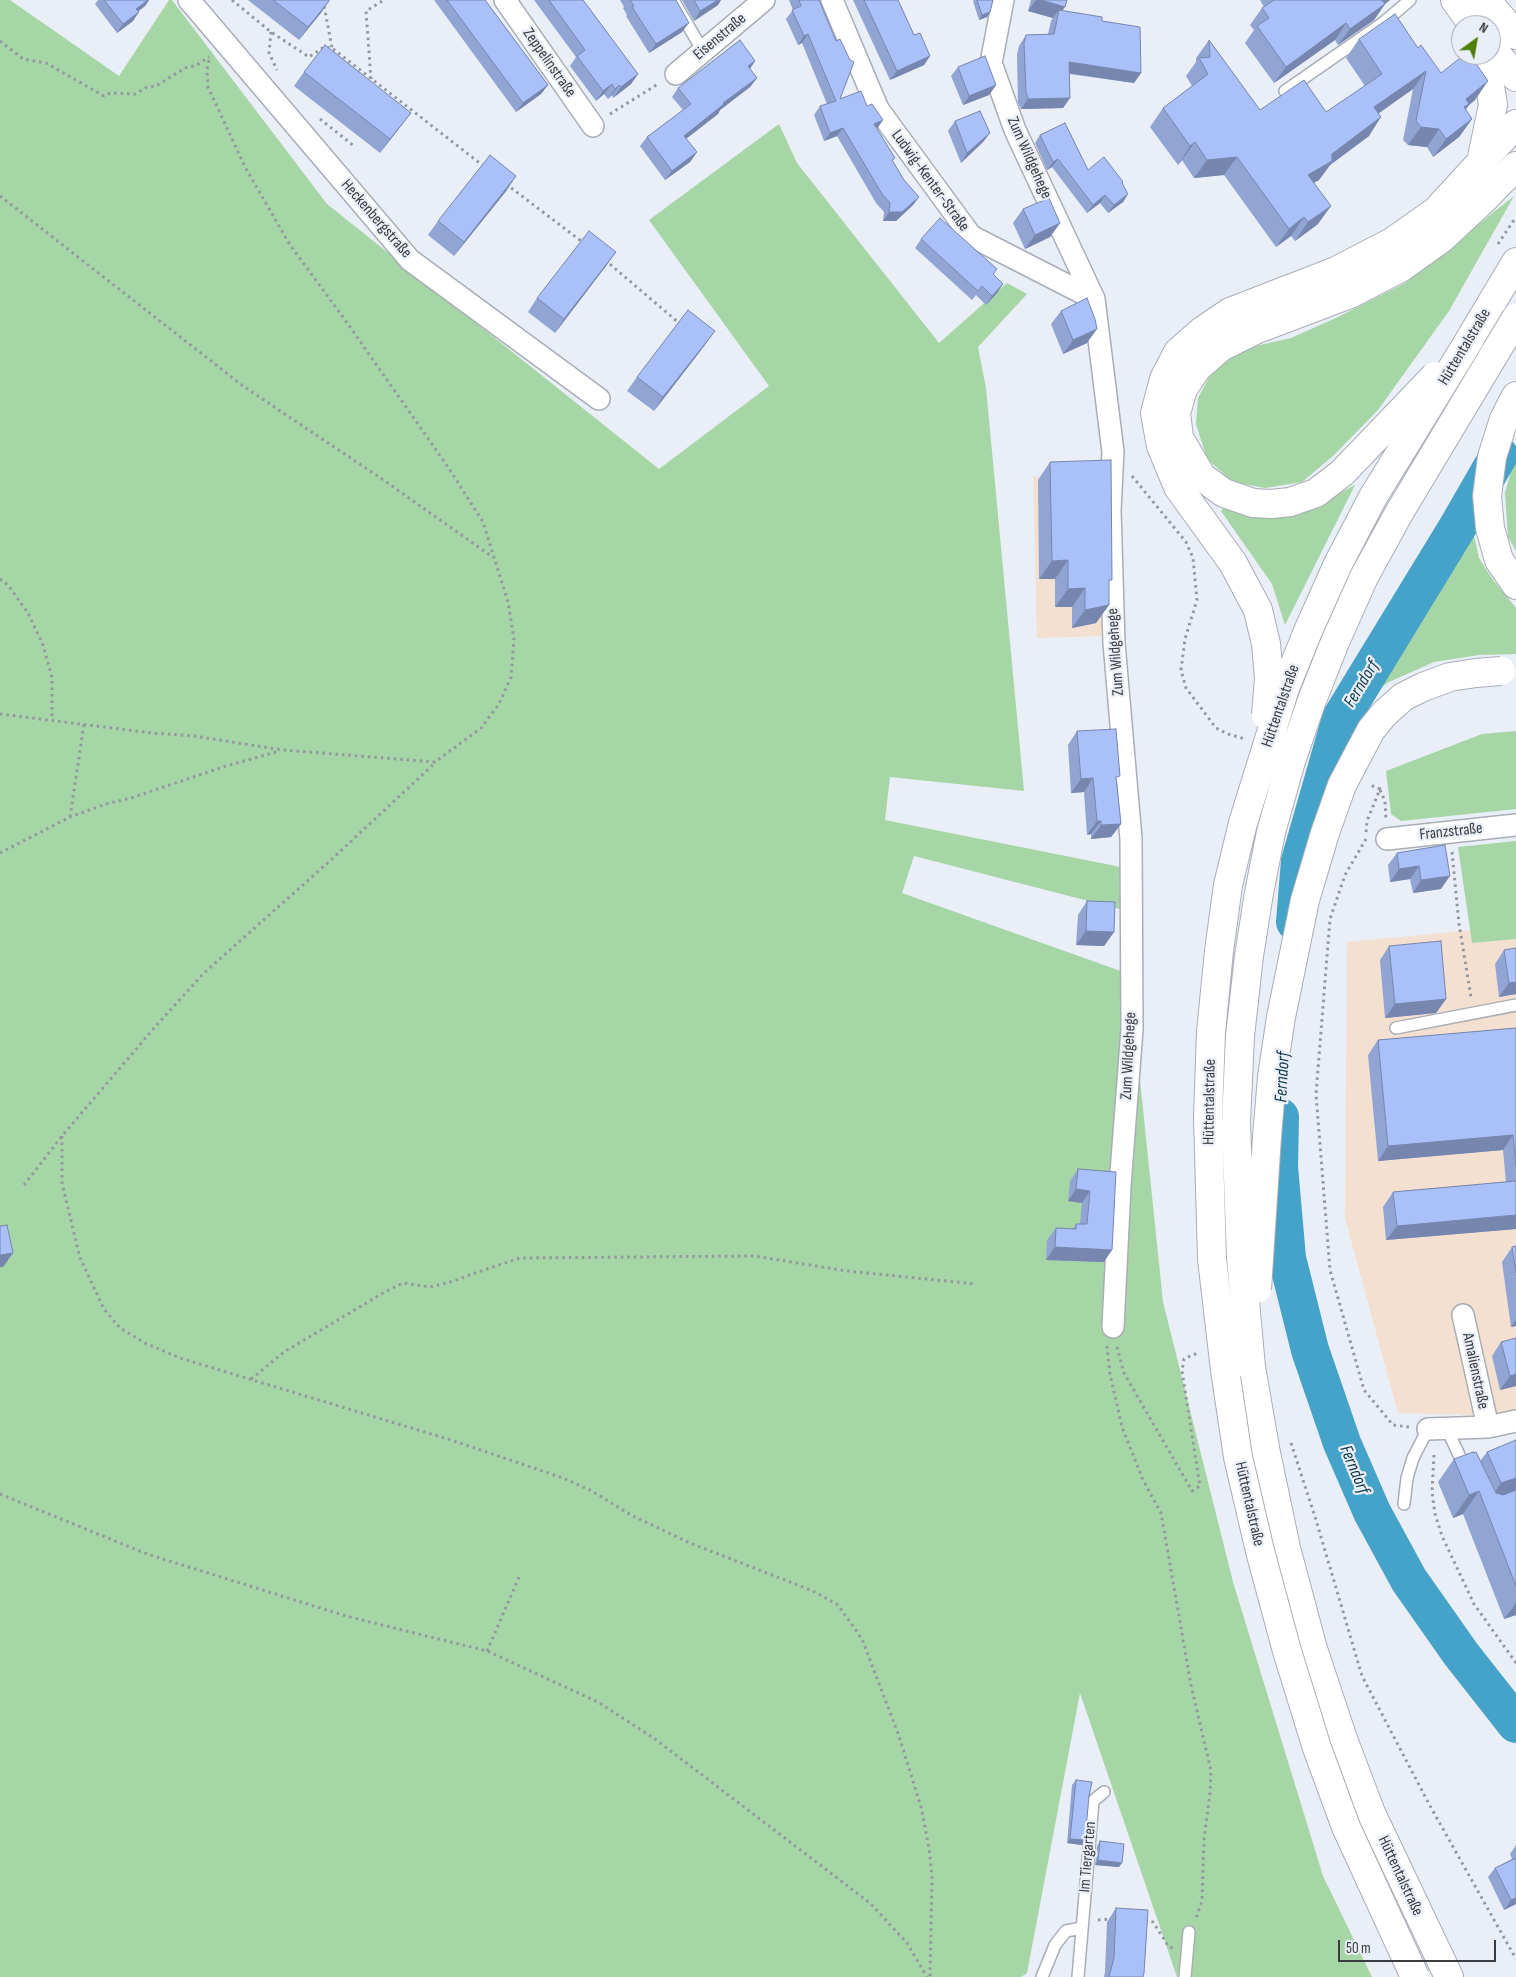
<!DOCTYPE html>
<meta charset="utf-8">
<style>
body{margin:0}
#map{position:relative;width:1516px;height:1977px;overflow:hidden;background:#e9eef7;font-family:"Sofia Sans Condensed",sans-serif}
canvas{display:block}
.north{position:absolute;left:1451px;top:15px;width:50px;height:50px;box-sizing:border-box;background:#e9eef7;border:1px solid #a3a7ad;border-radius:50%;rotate:32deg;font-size:14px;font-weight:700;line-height:20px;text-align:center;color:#3a3c3f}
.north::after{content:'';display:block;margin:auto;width:18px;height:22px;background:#507e09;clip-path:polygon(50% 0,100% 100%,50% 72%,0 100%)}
.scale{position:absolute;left:1338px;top:1940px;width:158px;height:22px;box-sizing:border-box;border:2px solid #3a3c3f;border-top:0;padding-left:6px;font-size:15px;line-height:18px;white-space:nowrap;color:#3a3c3f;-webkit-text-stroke:4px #e9eef7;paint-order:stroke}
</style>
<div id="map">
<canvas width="1516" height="1977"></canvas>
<div class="north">N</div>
<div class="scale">50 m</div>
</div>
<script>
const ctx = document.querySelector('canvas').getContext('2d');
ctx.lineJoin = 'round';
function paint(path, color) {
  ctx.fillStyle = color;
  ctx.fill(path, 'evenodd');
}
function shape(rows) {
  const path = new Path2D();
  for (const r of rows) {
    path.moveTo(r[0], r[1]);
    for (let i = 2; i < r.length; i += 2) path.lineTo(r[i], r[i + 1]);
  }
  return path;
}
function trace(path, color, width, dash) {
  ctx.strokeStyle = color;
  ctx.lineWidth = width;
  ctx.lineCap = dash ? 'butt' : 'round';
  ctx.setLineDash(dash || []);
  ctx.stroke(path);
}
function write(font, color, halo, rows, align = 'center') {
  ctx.font = font + ' "Sofia Sans Condensed",sans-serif';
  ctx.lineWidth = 4.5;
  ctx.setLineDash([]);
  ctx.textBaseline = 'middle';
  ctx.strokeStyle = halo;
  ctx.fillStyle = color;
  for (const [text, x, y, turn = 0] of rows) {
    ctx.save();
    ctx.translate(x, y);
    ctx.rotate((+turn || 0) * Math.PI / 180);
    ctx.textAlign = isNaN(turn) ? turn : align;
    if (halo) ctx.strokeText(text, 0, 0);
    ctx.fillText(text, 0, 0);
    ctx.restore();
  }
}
const education = shape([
 [1101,475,1102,636,1037,638,1033,477],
 [1516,926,1516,1413,1506,1416,1398,1413,1345,1218,1347,942]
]);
const green = shape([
 [0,0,10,0,119,76,169,0,172,0,327,204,659,469,769,386,649,220,779,124,797,163,939,343,1007,283,1027,294,978,347,986,388,1024,791,890,777,885,820,1136,870,1135,913,914,856,902,893,1129,974,1163,1302,1233,1582,1323,1876,1372,1977,1177,1977,1080,1693,1027,1973,1021,1977,0,1977],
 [1514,196,1449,311,1378,410,1333,456,1302,482,1265,488,1233,482,1207,459,1196,424,1198,398,1214,368,1247,348,1291,338,1338,317,1405,283],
 [1516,453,1516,551,1508,537,1505,493],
 [1355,485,1285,625,1272,584,1221,511,1227,505,1257,515,1299,515],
 [1471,523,1479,558,1493,580,1516,608,1516,654,1479,655,1434,662,1389,682,1358,703],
 [1516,731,1516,809,1401,821,1391,814,1386,771,1482,734],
 [1516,841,1516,939,1472,943,1458,847]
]);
const river = shape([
 [1295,922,1300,861,1341,718,1457,528,1499,455],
 [1280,1117,1279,1167,1287,1258,1310,1350,1342,1443,1372,1512,1409,1580,1461,1654,1516,1724]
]);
const path = shape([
 [232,0,271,32,309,57,324,47,332,48,486,168],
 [323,0,332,48],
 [271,32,269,53,277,70],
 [0,41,23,59,46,63,104,96,110,93,135,94,147,87,156,86,185,68,197,65,209,57],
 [371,79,366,11,384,0],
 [610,114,658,84],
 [320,119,354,146],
 [506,184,585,244],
 [0,196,243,386,385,481,494,558],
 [1498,244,1516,217],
 [605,260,679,323],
 [1132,476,1186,542,1193,558,1197,600,1185,639,1181,670,1186,688,1216,728,1228,734,1245,739],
 [0,579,8,585,28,613,43,645,52,677,52,720],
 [0,714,152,733,194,736,283,750,435,762,481,728,499,704,511,677,514,639,508,602,483,522,448,467,343,317,290,245,245,167,208,87,207,69,210,56],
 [1380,790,1385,801,1386,820],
 [70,817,84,724],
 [1366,832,1367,821,1380,789,1368,784],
 [1366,839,1345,875,1330,919,1316,1094,1330,1270,1364,1390,1393,1425,1409,1427],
 [1452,852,1459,924,1471,997],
 [0,853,70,817,106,804,131,798,226,766,280,751],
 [62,1136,62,1183,80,1258,104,1309,120,1328,145,1343,180,1358,451,1440,563,1478,592,1491,631,1515,690,1543,813,1591,838,1605,862,1639,899,1736,921,1807,929,1848,932,1876,930,1977],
 [24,1185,62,1136,155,1027,203,974,332,859,435,763],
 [1107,1346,1110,1374,1122,1427,1143,1480,1161,1513,1191,1685,1211,1771,1210,1793,1204,1839,1202,1901,1196,1918],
 [1117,1347,1124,1373,1192,1491,1200,1486,1182,1371,1184,1359,1200,1352],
 [251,1379,284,1352,383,1293,403,1283,430,1287,454,1281,472,1274,520,1258,754,1256,847,1271,976,1284],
 [1291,1443,1316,1520,1362,1676,1429,1804,1516,1959],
 [1434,1455,1432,1492,1435,1514,1442,1536,1474,1604,1516,1663],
 [0,1494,147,1554,346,1616,487,1651,598,1702,655,1739,870,1903,907,1943,927,1977],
 [487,1651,520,1575],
 [1098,1920,1111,1919],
 [1145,1921,1153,1922,1169,1947,1173,1948]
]);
const service = shape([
 [673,0,703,51],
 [1285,91,1383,23,1410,0],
 [1396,1028,1516,1005],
 [1447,1429,1466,1470],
 [1404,1504,1407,1478,1413,1458,1428,1429],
 [1042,1977,1055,1945,1066,1931,1082,1928],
 [1078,1977,1093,1801,1104,1792],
 [1185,1977,1189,1932]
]);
const minor = shape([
 [189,0,410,260,599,399],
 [505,0,593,126],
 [832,0,878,109,971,236,1094,299],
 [1003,0,991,63,1015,130,1094,299,1113,452,1110,510,1114,643,1131,839,1132,1029,1120,1186,1113,1327],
 [676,74,764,0],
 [1387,839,1516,825],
 [1463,1315,1488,1427,1516,1421],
 [1428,1429,1488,1427]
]);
const secondary = shape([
 [1455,0,1473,25],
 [1486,0,1516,35],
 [1491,47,1516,77]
]);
const trunk = shape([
 [1481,162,1493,105,1490,85,1482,55],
 [1470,339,1516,262],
 [1516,396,1504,419,1492,457,1487,496,1490,528,1499,560,1516,585],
 [1290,502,1271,504,1253,503,1224,493,1202,477,1179,438,1176,413,1183,389,1197,368,1221,347,1255,330,1350,294,1402,267,1441,239,1484,199,1516,166],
 [1233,563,1178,487,1161,446,1155,413,1164,379,1178,352,1202,331,1230,312,1336,271,1392,242,1436,211,1516,124],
 [1251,1367,1266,1453,1286,1548,1313,1649,1343,1739,1371,1813,1449,1977]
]);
const trunkBridge = shape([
 [1290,502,1316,493,1342,473,1435,376],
 [1233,563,1258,610,1266,644,1269,678,1266,715],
 [1257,1289,1267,1137,1272,1077,1281,1017,1305,900,1325,833,1342,785,1371,730,1384,714,1403,697,1423,687,1450,677,1476,673,1501,671],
 [1251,1367,1241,1258,1236,1123,1240,1036,1249,956,1259,893,1271,832,1291,761,1312,700,1335,642,1364,577,1399,513,1516,318],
 [1415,1977,1346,1827,1317,1748,1287,1651,1260,1551,1238,1457,1225,1370,1212,1259,1208,1117,1211,1032,1219,951,1228,885,1243,823,1285,688,1308,631,1338,564,1373,497,1470,339]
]);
const wall = shape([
 [98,0,149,0,145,6,138,11,133,21,117,33,95,4],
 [248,0,329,0,329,1,299,40],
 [434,0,485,0,548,85,541,94,516,112],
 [534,0,583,0,638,74,631,84,613,98,612,95,608,99,604,94,596,101,570,66,576,57],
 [620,0,676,0,682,32,649,53,626,16,627,15,623,8,624,7],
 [682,0,721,0,718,5,694,21],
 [789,0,819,0,840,99,877,129,893,161,904,180,919,197,913,205,896,221,883,221,884,212,876,203,837,136,824,141,814,115,820,106,827,104,802,43,798,45,786,19,793,10],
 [853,0,898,0,914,35,930,56,924,65,890,80],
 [974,0,993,0,990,12,987,17,979,20,973,1],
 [1031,0,1067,0,1062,11,1102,21,1141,73,1134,83,1069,74,1070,98,1063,108,1021,109,1018,103,1017,54,1019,46,1026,35,1048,34,1051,21,1053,18,1028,11],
 [1260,0,1390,0,1385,4,1374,20,1338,45,1335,40,1274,83,1245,43,1254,30,1250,25,1262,8,1264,7],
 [1359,39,1418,48,1441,73,1475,100,1469,105,1465,110,1472,119,1459,137,1433,157,1427,147,1408,145,1403,140,1413,89,1378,113,1369,136,1330,165,1319,180,1313,183,1318,224,1295,241,1291,236,1276,247,1224,175,1194,178,1182,160,1178,165,1150,127,1163,108,1192,86,1186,76,1196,62,1196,58,1209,40,1260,110,1326,112,1365,86,1346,58],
 [755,61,750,69,757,78,750,87,720,110,718,114,686,139,697,152,690,162,665,180,640,146,647,137,683,110,672,97,678,88],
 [958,67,996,85,989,95,963,105,951,76],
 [304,72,411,113,380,153,294,86],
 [955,121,990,133,983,142,961,163,948,131],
 [1040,135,1088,170,1128,194,1123,202,1108,213,1100,203,1087,213,1052,167,1047,170,1035,143],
 [507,190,454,256,428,235,438,221],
 [1023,209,1060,223,1050,237,1025,249,1013,223],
 [921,239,993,275,1003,284,997,293,986,305,976,295,972,300,915,248],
 [616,252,606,266,555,333,528,312,537,298],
 [1061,311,1087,343,1063,354,1051,324],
 [705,345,654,411,627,391,637,377],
 [1050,462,1109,584,1109,605,1096,623,1072,628,1072,607,1055,607,1055,579,1039,579,1038,480],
 [1077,731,1117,781,1121,824,1111,837,1091,839,1091,834,1087,835,1084,792,1071,793,1068,745],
 [1445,845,1441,889,1413,893,1410,879,1390,882,1388,865,1397,853],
 [1087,901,1114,932,1104,946,1076,945,1078,915],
 [1389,946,1446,999,1436,1013,1385,1018,1380,960],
 [1516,948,1516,994,1499,997,1495,964,1504,950],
 [1516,1028,1516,1229,1386,1240,1383,1207,1393,1192,1506,1182,1503,1150,1378,1161,1368,1055,1378,1040],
 [1078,1169,1116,1172,1104,1262,1046,1260,1047,1240,1056,1228,1073,1229,1076,1224,1080,1224,1082,1203,1068,1201,1070,1181],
 [1516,1246,1516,1326,1511,1327,1502,1262,1512,1247],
 [1516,1338,1516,1386,1500,1390,1492,1356,1501,1342],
 [1516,1440,1516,1615,1504,1619,1463,1514,1453,1518,1438,1482,1454,1459,1473,1453,1480,1461,1487,1452],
 [1076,1780,1085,1840,1082,1845,1067,1843,1072,1785],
 [1100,1841,1119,1867,1095,1865,1097,1846],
 [1516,1845,1516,1904,1504,1910,1488,1877,1495,1868,1512,1859,1510,1854],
 [1116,1908,1143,1977,1104,1977,1105,1972,1107,1922]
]);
const shadedWall = shape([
 [148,0,149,0,145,6,130,18,136,9],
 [718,0,721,0,718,5,694,21,700,11],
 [1036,0,1041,0,1065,7,1057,18,1059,10,1053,18,1028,11],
 [1380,0,1390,0,1375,11,1385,4,1374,20,1338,45,1350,29],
 [329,1,321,13,299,40,308,27],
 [139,12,133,21,117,33,123,24],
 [990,12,987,17,979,20,982,15],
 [689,23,682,32,649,53,656,44],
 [1346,23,1335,40,1274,83,1286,67],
 [808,34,802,43,798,45,804,36],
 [930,56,924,65,890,80,897,71],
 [755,61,749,70,748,66],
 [1069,62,1141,73,1134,83,1061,72],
 [1426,71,1413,89,1361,126,1374,107],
 [638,74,631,84,613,98,621,87],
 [757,78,750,87,720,110,718,114,678,145,684,136,723,103],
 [1488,81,1475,100,1469,105,1457,122,1466,99],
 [612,84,604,94,596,101,603,91],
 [548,85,541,94,516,112,523,103],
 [619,85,612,95,608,99,615,89],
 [996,85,989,95,963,105,969,96],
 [1070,98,1063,108,1021,109,1028,99],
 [411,113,401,126,380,153,390,139],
 [1381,117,1369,136,1330,165,1319,180,1295,193,1308,175,1332,154],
 [1472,119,1459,137,1433,157,1446,139],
 [883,120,877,129,874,124],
 [1421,127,1439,129,1427,147,1408,145],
 [843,128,837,136,824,141,830,133],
 [990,133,983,142,961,163,967,153],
 [1195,142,1182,160,1178,165,1190,146],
 [697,152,690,162,665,180,672,171],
 [1237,157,1224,175,1194,178,1207,160],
 [1058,159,1052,167,1047,170,1053,162],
 [516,176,507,190,454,256,464,242],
 [1128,194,1123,202,1108,213,1114,205],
 [1105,195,1100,203,1087,213,1093,205],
 [919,197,913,205,896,221,883,221,889,212],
 [1331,206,1318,224,1295,241,1308,222],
 [1304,217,1291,236,1276,247,1289,229],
 [1060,223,1050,237,1025,249,1035,235],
 [616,252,606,266,555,333,564,319],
 [1003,284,997,293,986,305,992,296],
 [1097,329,1087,343,1063,354,1073,340],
 [715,331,705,345,654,411,663,397],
 [1068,560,1055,579,1039,579,1052,561],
 [1085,588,1072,607,1055,607,1068,589],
 [1109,605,1096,623,1072,628,1085,610],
 [1093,778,1084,792,1071,793,1081,779],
 [1097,821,1101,821,1091,834,1087,835],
 [1121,824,1111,837,1091,839,1101,825],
 [1419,866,1410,879,1390,882,1399,869],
 [1450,876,1441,889,1413,893,1421,880],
 [1086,931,1114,932,1104,946,1076,945],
 [1516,982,1516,994,1499,997,1509,983],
 [1446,999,1436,1013,1385,1018,1395,1004],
 [1513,1135,1503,1150,1378,1161,1388,1146],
 [1076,1189,1090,1191,1082,1203,1068,1201],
 [1516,1215,1516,1229,1386,1240,1397,1226],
 [1055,1247,1112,1250,1104,1262,1046,1260],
 [13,1253,3,1267,0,1267,0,1255],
 [1516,1320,1516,1326,1511,1327],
 [1516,1374,1516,1386,1500,1390,1510,1376],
 [1516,1478,1516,1492,1489,1501,1501,1483],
 [1479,1491,1463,1514,1453,1518,1469,1495],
 [1516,1603,1516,1615,1504,1619],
 [1070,1839,1085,1840,1082,1845,1067,1843],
 [1098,1860,1122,1863,1119,1867,1095,1865],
 [1516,1898,1516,1904,1504,1910,1511,1900]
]);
const building = shape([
 [104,0,148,0,136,9,139,12,123,24,104,0],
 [273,0,329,0,329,1,308,27,273,0],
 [447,0,485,0,548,85,523,103,447,0],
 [549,0,583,0,638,74,621,87,619,85,615,89,612,84,603,91,577,56,585,50,549,0],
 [630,0,676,0,689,23,656,44,632,7,634,6,630,0],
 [694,0,718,0,700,11,694,0],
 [799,0,819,0,836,41,840,39,850,60,854,62,840,99,861,91,867,106,872,104,883,120,874,124,895,158,892,160,904,180,919,197,902,212,889,212,890,203,882,194,843,128,830,133,820,106,836,101,808,34,804,36,792,10,801,6,799,0],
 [864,0,898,0,914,35,920,33,930,56,897,71,864,0],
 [977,0,993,0,990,12,982,15,977,0],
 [1041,0,1067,0,1065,7,1041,0],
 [1274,0,1382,0,1385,4,1350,29,1346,23,1286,67,1257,26,1269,18,1262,8,1274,0],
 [1059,10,1102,17,1102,21,1140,27,1141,73,1069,62,1070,98,1028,99,1026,92,1024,43,1026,35,1054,34,1059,10],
 [1395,14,1418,48,1421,45,1441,73,1464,55,1470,55,1488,81,1466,99,1469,104,1464,107,1472,119,1446,139,1439,129,1421,127,1416,121,1426,71,1374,107,1381,117,1332,154,1332,161,1308,175,1331,206,1308,222,1304,217,1289,229,1237,157,1207,160,1195,142,1190,146,1163,108,1208,74,1199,58,1210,57,1209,40,1260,110,1304,80,1326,112,1382,74,1359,39,1395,14],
 [740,40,755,61,748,66,757,78,723,103,724,104,684,136,697,152,672,171,647,137,691,104,678,88,740,40],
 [325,45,411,113,390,139,304,72,325,45],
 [985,56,996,85,969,96,958,67,985,56],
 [980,111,990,133,967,153,955,121,980,111],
 [1065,123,1088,170,1104,157,1123,182,1122,183,1128,194,1114,205,1105,195,1093,205,1058,159,1053,162,1040,135,1065,123],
 [490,155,516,176,464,242,438,221,490,155],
 [1049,198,1060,223,1035,235,1023,209,1049,198],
 [940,218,997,269,993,274,1003,284,992,296,982,286,978,291,921,239,940,218],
 [589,231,616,252,564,319,537,298,589,231],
 [1087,298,1095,319,1097,329,1073,340,1061,311,1087,298],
 [688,310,715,331,663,397,637,377,688,310],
 [1111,460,1112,580,1109,580,1109,605,1085,610,1085,588,1068,589,1068,560,1052,561,1050,462,1111,460],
 [1116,729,1120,776,1116,777,1121,824,1101,825,1101,821,1097,821,1093,778,1081,779,1077,731,1116,729],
 [1445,845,1450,876,1421,880,1419,866,1399,869,1397,853,1445,845],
 [1087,901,1115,902,1114,932,1086,931,1087,901],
 [1441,941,1446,999,1395,1004,1389,946,1441,941],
 [1516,948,1516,982,1509,983,1504,950,1516,948],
 [1516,1028,1516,1167,1513,1135,1388,1146,1378,1040,1516,1028],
 [1078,1169,1116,1172,1112,1250,1055,1247,1056,1228,1076,1229,1076,1224,1087,1224,1090,1191,1076,1189,1078,1169],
 [1516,1181,1516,1215,1397,1226,1393,1192,1516,1181],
 [7,1225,13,1253,0,1255,0,1226,7,1225],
 [1516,1246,1516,1273,1512,1247,1516,1246],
 [1516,1338,1516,1374,1510,1376,1501,1342,1516,1338],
 [1516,1440,1516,1478,1501,1483,1487,1452,1516,1440],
 [1473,1452,1473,1453,1476,1452,1496,1493,1503,1495,1516,1490,1516,1586,1479,1491,1469,1495,1454,1459,1473,1452],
 [1076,1780,1092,1782,1089,1796,1085,1840,1070,1839,1076,1780],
 [1100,1841,1124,1844,1122,1863,1098,1860,1100,1841],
 [1516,1858,1516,1898,1511,1900,1495,1868,1516,1858],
 [1116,1908,1148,1910,1144,1973,1143,1977,1109,1977,1114,1958,1116,1908]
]);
const streetNames = [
 ["Eisenstraße",720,37,-40],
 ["Zeppelinstraße",549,63,55],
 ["Zum Wildgehege",1029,158,66],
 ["Ludwig-Kenter-Straße",930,181,54],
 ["Heckenbergstraße",376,219,49],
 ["Hüttentalstraße",1465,347,-59],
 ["Zum Wildgehege",1116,652,-94],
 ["Hüttentalstraße",1281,706,-71],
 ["Franzstraße",1451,832,-6],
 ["Zum Wildgehege",1129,1056,-87],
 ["Hüttentalstraße",1210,1102,-89],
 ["Amalienstraße",1475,1371,78],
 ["Hüttentalstraße",1249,1504,77],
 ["Im Tiergarten",1088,1857,-85],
 ["Hüttentalstraße",1400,1876,65]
];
const waterNames = [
 ["Ferndorf",1362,684,-59],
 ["Ferndorf",1283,1077,-87],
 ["Ferndorf",1354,1470,67]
];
paint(education, '#f3e0d0');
paint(green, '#a6d6a5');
trace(river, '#45a2c9', 38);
trace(service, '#a9adb6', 14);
trace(minor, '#a9adb6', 24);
trace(secondary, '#a9adb6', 30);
trace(trunk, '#a9adb6', 30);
trace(path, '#94979e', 3, [2.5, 4]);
trace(service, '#fff', 11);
trace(minor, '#fff', 21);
trace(secondary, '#fff', 28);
trace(trunk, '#fff', 28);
trace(trunkBridge, '#a9adb6', 30, []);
trace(trunkBridge, '#fff', 28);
paint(wall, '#91a5d5');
paint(shadedWall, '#7686ae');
paint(building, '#a9c0f8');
trace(building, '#7686ae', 1);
write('16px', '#3a3c3f', '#e9eef7', streetNames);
write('italic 18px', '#0e3849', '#e9eef7', waterNames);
</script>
